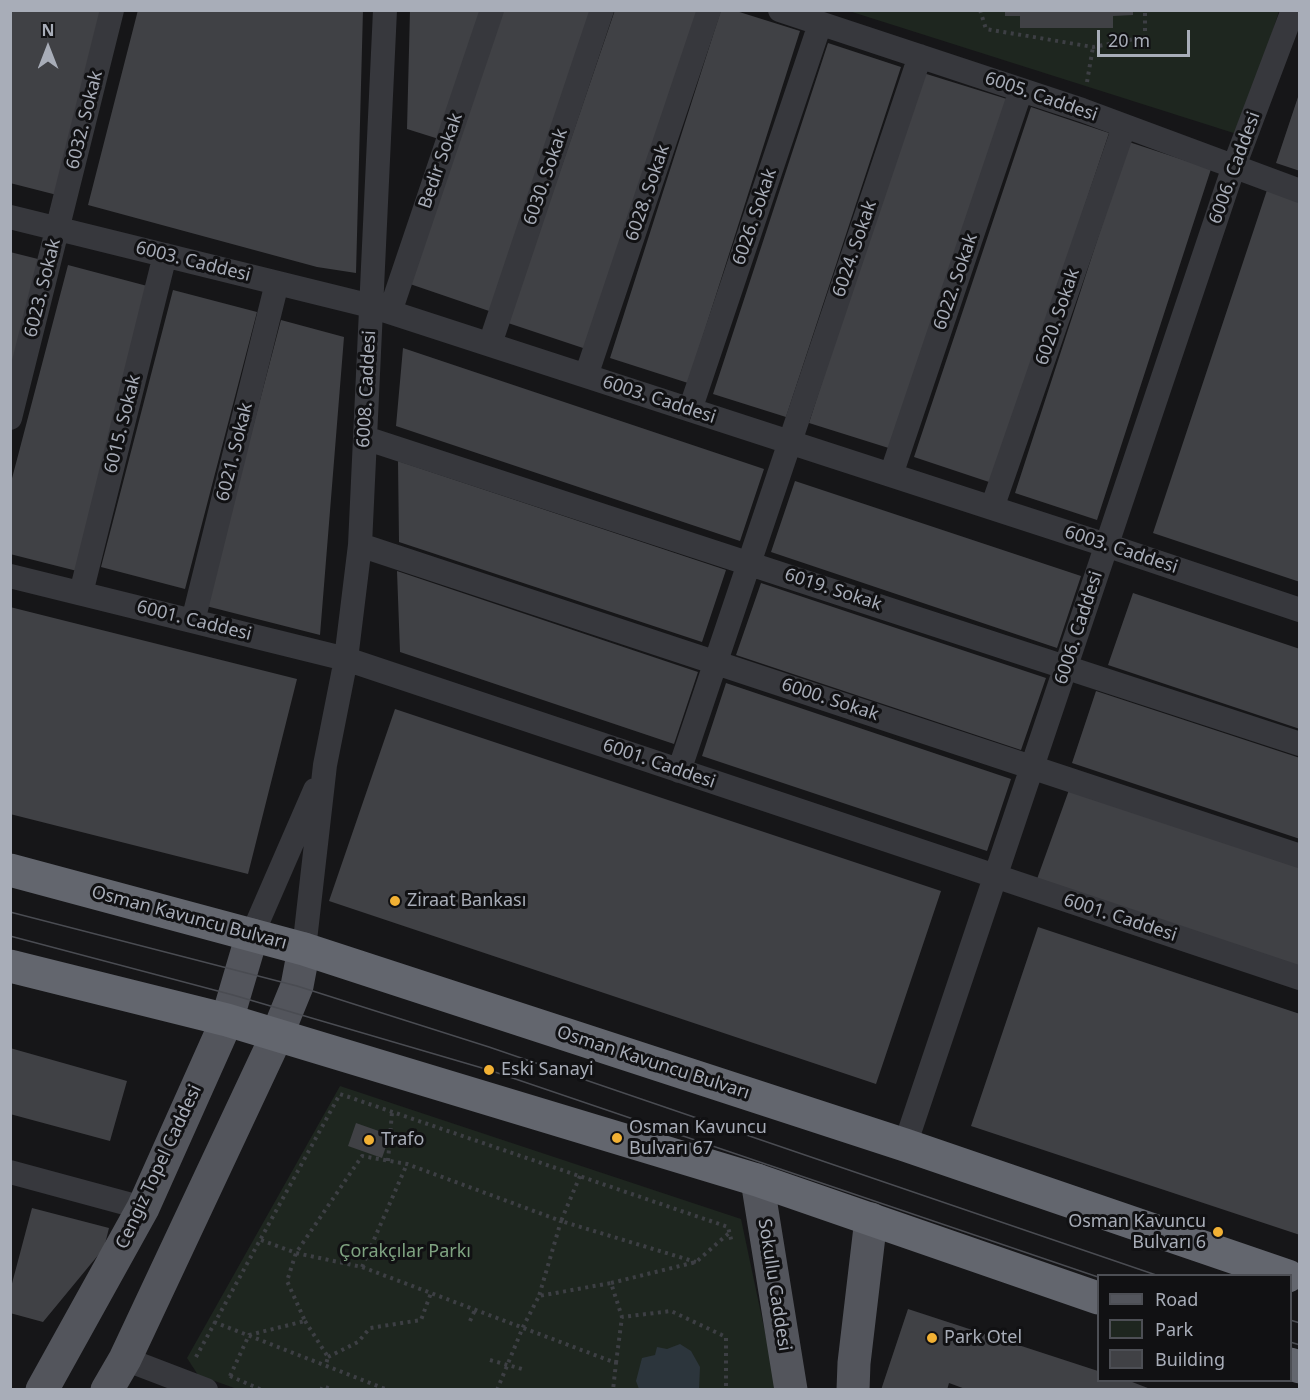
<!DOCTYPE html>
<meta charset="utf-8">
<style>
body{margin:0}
#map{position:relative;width:1310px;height:1400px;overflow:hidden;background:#161618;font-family:"Noto Sans",sans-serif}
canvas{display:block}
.frame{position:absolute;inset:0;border:12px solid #a8adb8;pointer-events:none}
.legend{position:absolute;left:1097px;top:1274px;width:195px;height:108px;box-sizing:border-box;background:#111113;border:2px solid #4d4f55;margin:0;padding:8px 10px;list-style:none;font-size:18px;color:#a8adb8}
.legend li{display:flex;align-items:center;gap:12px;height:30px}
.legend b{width:30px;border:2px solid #4d4f55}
.north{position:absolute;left:18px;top:18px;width:60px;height:60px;-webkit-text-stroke:4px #111113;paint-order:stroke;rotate:0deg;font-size:16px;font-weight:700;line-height:24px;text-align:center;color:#a8adb8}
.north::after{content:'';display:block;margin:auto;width:21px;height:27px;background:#a8adb8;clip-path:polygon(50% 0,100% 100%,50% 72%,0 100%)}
.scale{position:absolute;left:1097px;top:30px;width:93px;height:27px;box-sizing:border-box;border:3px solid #a8adb8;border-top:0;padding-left:8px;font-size:18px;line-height:21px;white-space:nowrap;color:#a8adb8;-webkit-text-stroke:4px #111113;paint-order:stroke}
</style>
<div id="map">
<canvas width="1310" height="1400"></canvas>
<div class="frame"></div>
<ul class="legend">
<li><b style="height:8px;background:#53555c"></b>Road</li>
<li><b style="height:16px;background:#1e261f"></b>Park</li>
<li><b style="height:16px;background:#404145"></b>Building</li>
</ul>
<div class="north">N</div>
<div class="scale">20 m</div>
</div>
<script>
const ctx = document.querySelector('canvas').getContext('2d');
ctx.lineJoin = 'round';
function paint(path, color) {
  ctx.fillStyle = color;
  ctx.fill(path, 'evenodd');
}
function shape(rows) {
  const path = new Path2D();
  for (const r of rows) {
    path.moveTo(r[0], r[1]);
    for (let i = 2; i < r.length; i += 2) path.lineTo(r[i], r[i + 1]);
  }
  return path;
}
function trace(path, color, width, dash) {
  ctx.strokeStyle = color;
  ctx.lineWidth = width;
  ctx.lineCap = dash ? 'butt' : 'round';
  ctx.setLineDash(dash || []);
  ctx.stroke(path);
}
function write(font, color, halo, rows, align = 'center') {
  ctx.font = font + ' "Noto Sans",sans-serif';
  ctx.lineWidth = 6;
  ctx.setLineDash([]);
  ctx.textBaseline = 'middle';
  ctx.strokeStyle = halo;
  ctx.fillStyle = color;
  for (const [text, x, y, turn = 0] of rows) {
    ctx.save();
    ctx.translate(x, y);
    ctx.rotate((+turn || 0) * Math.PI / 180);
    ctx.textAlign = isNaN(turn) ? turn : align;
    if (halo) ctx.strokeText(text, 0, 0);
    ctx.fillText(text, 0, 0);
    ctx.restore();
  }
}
const green = shape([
 [849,11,1279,11,1240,135],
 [340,1086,741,1219,777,1389,237,1389,198,1375,187,1358]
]);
const water = shape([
 [680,1344,691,1351,700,1367,699,1389,639,1389,636,1381,642,1358,655,1355,657,1347,667,1349]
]);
const building = shape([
 [10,10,104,10,57,195,10,183],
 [138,10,363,10,356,273,317,267,88,205],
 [410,10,483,10,442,140,407,129],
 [501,10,593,10,492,312,410,284],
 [615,10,701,10,586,349,508,323],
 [721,10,733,10,800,31,688,383,610,358],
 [1005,10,1133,10,1133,15,1113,16,1113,28,1020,28,1020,16,1005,16],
 [828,43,901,67,786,417,713,394],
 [920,72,1007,99,895,450,809,423],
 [1299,94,1300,94,1300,171,1276,163],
 [1031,107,1109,133,992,483,914,457],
 [1129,142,1211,169,1097,520,1015,493],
 [1267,190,1300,201,1300,582,1153,533],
 [10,252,46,261,10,393],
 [68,265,151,287,77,571,10,554,10,486],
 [173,290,257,312,185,589,101,567],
 [281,320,344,337,320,635,206,606],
 [403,348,764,469,740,541,396,426],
 [398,461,726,570,702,642,399,542],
 [795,481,1081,576,1057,648,771,552],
 [397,571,698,672,674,744,400,652],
 [761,583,1046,678,1021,750,736,655],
 [1133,593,1300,649,1300,729,1108,665],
 [10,607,297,679,248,874,10,814],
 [726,683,1011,779,987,851,702,756],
 [1096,691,1300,758,1300,839,1072,763],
 [395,709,941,891,876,1084,329,901],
 [1069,790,1300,867,1300,968,1037,879],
 [1038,927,1300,1014,1300,1235,971,1126],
 [10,1048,127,1081,110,1141,10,1114],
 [356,1123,390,1135,382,1158,348,1146],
 [32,1208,109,1228,104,1248,43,1322,10,1313,10,1291],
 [908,1309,1098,1371,1098,1380,1127,1380,1153,1390,968,1390,949,1383,947,1390,881,1390]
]);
const path = shape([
 [980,10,986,29,1093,47,1145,37,1145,10],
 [1087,82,1093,47],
 [388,1161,392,1112],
 [580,1176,561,1221,696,1262],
 [261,1240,296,1253,362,1267,616,1363,613,1390],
 [362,1267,407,1164],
 [611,1283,696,1262,729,1233],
 [305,1321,328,1357,326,1364],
 [470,1321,475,1310],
 [214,1322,388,1390],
 [196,1357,340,1094,728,1227,732,1243],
 [328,1357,358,1342,370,1328,421,1320,431,1293],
 [490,1360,522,1369],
 [616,1363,622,1317,671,1311,726,1337,726,1390],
 [230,1376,262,1390],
 [230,1376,249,1335,305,1321,287,1281,296,1253,362,1156,407,1164,561,1221,539,1296],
 [321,1390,323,1386,333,1390],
 [497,1390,523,1327,539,1296,611,1283,622,1317]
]);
const street = shape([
 [780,10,1082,110,1300,191],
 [10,217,371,306,1106,545,1300,610],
 [390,312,492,10],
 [490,344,602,10],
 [586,376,709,10],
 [690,410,820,24],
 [10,418,112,10],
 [365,438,1300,744],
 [891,475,1021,90],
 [992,508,1124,127],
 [360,545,1300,856],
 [10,576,346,659,1300,978],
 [81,593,165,255],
 [193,621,277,283],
 [679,771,920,56],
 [252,935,315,790],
 [304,949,325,765,346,659,360,545,385,10],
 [905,1145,1233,169,1293,10],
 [10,1172,143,1208],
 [125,1359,206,1390]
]);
const primary = shape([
 [757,1180,791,1390],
 [42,1390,143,1208,227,1020,252,935],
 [107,1390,125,1359,277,1035,297,986,304,949],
 [853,1390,854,1363,871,1219]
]);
const highway = shape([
 [10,870,304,949,905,1145,1288,1276],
 [10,966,227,1020,757,1180,1098,1298],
 [1290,1364,1300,1367]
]);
const tram = shape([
 [10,912,297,986,489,1047,1159,1276],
 [10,936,233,995,489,1070,1098,1277],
 [1290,1320,1300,1323],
 [1290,1342,1300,1345]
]);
const markers = [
 [395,901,6,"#f2b134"],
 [489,1070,6,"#f2b134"],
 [617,1138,6,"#f2b134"],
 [369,1140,6,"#f2b134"],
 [1218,1232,6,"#f2b134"],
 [932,1338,6,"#f2b134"]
];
const streetNames = [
 ["6005. Caddesi",1041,97,19],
 ["6032. Sokak",85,120,-76],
 ["Bedir Sokak",441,161,-71],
 ["6006. Caddesi",1235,168,-70],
 ["6030. Sokak",546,177,-71],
 ["6028. Sokak",648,193,-71],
 ["6026. Sokak",755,217,-71],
 ["6024. Sokak",855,249,-71],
 ["6003. Caddesi",193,262,14],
 ["6022. Sokak",956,282,-71],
 ["6023. Sokak",43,288,-76],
 ["6020. Sokak",1058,317,-71],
 ["6008. Caddesi",367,389,-87],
 ["6003. Caddesi",659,400,18],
 ["6015. Sokak",123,424,-76],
 ["6021. Sokak",235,452,-76],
 ["6003. Caddesi",1121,550,18],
 ["6019. Sokak",833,590,18],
 ["6001. Caddesi",194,621,14],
 ["6006. Caddesi",1079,628,-72],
 ["6000. Sokak",830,700,18],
 ["6001. Caddesi",659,764,19],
 ["Osman Kavuncu Bulvarı",189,918,15],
 ["6001. Caddesi",1120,918,18],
 ["Osman Kavuncu Bulvarı",653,1063,18],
 ["Cengiz Topel Caddesi",159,1167,-65],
 ["Sokullu Caddesi",774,1285,81]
];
const poiNames = [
 ["Ziraat Bankası",407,901],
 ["Eski Sanayi",501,1070],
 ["Osman Kavuncu",629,1128],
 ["Bulvarı 67",629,1149],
 ["Trafo",381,1140],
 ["Osman Kavuncu",1206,1222,"right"],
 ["Bulvarı 6",1206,1243,"right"],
 ["Park Otel",944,1338]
];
const parkNames = [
 ["Çorakçılar Parkı",405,1252]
];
paint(green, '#1e261f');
paint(water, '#2c353c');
paint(building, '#404145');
trace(path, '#3d3f44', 4, [3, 4.5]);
trace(street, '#37383d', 24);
trace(primary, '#53555c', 33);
trace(highway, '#63666e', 33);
trace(tram, '#4a4c52', 1.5);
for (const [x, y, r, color] of markers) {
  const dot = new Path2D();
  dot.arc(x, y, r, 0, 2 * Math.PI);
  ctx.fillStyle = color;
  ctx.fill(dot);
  trace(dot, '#111113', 2);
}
write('18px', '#a8adb8', '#111113', streetNames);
write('18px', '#a8adb8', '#111113', poiNames, 'left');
write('18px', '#7fa381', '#111113', parkNames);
</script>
